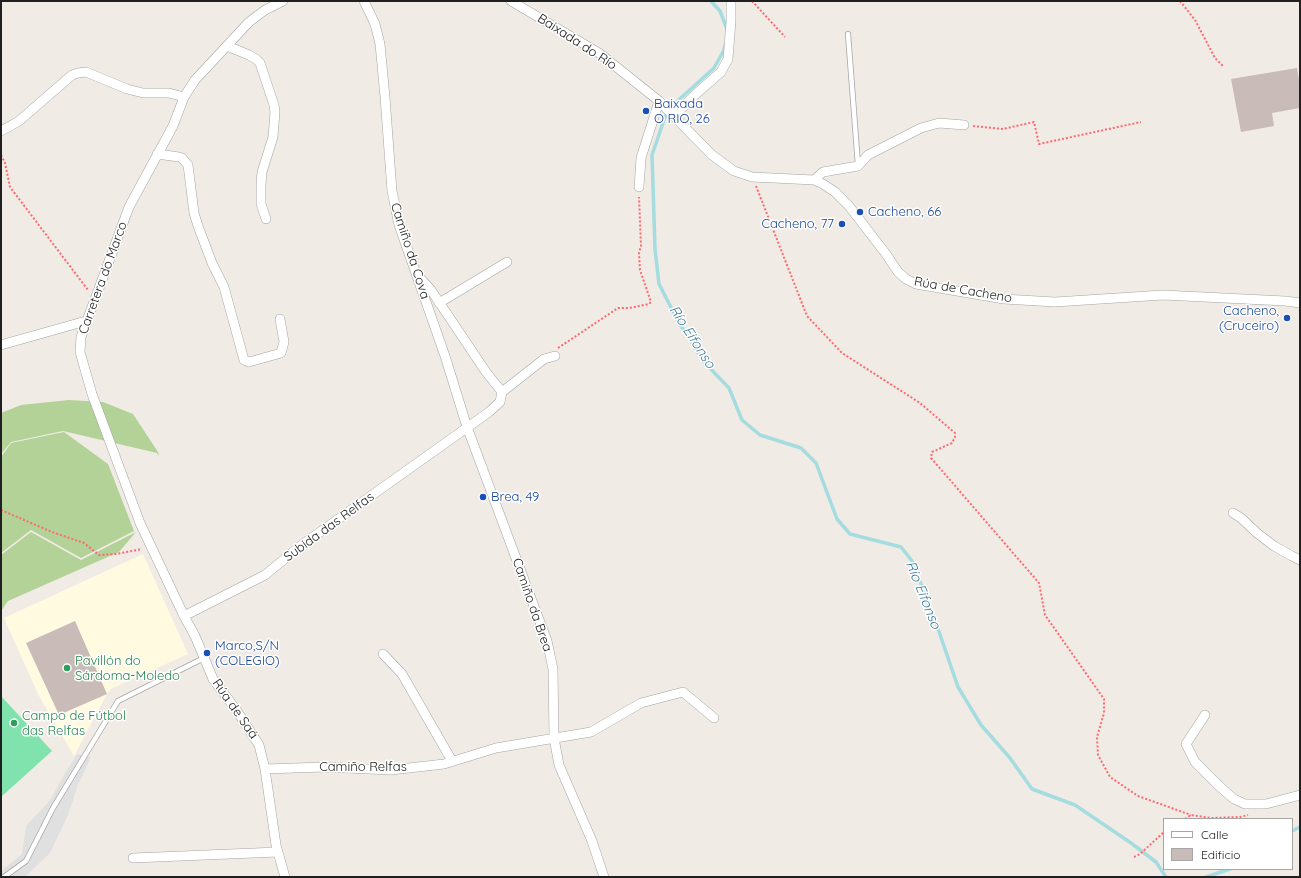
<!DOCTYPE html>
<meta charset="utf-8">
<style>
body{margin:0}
#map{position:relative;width:1301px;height:878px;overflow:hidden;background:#f1ebe5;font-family:Quicksand,sans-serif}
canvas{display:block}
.frame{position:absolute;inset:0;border:2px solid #202020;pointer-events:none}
.legend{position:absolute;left:1163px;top:818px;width:130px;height:52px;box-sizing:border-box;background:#fff;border:1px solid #a6a6a6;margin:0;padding:5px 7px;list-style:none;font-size:12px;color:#202020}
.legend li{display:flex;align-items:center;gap:8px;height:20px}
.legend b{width:20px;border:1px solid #a6a6a6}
</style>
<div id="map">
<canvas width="1301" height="878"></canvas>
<div class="frame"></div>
<ul class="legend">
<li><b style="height:5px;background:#fff"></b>Calle</li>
<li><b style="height:11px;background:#c9bcb8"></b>Edificio</li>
</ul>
</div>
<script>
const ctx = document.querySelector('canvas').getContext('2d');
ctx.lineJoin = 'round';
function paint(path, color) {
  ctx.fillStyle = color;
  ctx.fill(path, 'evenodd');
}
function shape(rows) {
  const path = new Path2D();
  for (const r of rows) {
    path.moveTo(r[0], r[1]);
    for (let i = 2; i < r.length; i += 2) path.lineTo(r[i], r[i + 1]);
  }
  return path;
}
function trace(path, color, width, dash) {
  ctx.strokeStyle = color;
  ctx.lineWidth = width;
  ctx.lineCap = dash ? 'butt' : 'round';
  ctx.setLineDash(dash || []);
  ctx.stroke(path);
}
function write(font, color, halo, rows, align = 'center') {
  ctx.font = font + ' Quicksand,sans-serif';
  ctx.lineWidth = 3;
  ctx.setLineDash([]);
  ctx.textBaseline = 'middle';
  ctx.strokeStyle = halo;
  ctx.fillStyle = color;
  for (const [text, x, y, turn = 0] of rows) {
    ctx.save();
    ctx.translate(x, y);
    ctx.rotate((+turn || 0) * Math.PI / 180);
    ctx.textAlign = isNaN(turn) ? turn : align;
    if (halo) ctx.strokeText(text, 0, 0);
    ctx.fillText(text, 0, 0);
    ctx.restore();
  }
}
const education = shape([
 [143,554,188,654,111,689,107,694,74,756,39,696,4,618]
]);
const forest = shape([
 [69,400,103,402,133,414,158,452,159,456,157,453,63,431,11,442,1,454,1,413,21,405],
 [64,432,108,464,134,531,81,558,31,530,1,553,1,457,11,443],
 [31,532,81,560,136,532,119,552,8,601,1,611,1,555]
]);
const pitch = shape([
 [1,696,52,751,1,797]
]);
const parking = shape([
 [77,754,91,757,78,785,68,815,50,853,25,877,1,877,1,871,22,854,26,826,51,799,60,782]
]);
const stream = shape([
 [711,1,720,11,727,29],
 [725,45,724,50,714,68,673,105,665,117,652,155,655,249,659,284,678,321,704,362,729,388,742,420,760,435,801,448,816,463,837,519,850,534,901,547,912,561,936,623,958,687,981,725,1010,758,1032,789,1075,805,1131,843,1156,862,1166,877],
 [1292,831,1300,827],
 [1206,877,1230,869]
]);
const building = shape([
 [1297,68,1300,86,1300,108,1272,113,1274,126,1241,132,1231,79],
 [75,621,107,694,59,715,26,643]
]);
const path = shape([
 [752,1,785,37],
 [1180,1,1195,20,1215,58,1224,67],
 [973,126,1003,129,1034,122,1039,144,1141,122],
 [1,155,5,163,10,187,88,290],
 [756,186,807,316,842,353,920,403,955,433,955,437,952,443,932,452,931,458,1039,583,1045,615,1104,699,1104,713,1097,737,1098,755,1110,777,1138,796,1191,815],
 [558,348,618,308,629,308,649,304,651,302,640,270,639,253,641,246,639,197],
 [1,510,52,532,84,543,99,555,116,554,142,549],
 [1185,819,1191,815,1211,818,1240,817,1248,815],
 [1134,857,1140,854,1164,832]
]);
const service = shape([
 [848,34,858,165],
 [4,877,26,861,53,808,118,701,204,658]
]);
const minor = shape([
 [283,1,265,10,249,22,195,80,184,97,173,126,129,207,81,337,80,352,92,394,140,523,184,616,195,636,213,679,237,711,259,745,265,769,276,845,285,877],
 [364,1,375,24,380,44,385,97,392,191,399,225,445,356,467,427,547,641,553,669,554,738,559,765,592,841,604,877],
 [511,1,599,53,659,101,712,155,734,171,752,177,814,180,823,184,835,192,849,206,886,254,898,272,906,279,916,284,1004,299,1055,302,1163,295,1285,301,1300,303],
 [227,46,249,55,256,59,260,63,274,105,275,112,273,137,262,172,261,184,261,204,266,219],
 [674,116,697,93,721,72,728,59,731,21,731,1],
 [1,131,19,121,72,75,78,73,86,72,127,89,143,93,169,93,184,97],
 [157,154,179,157,182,158,188,165,194,213,198,226,212,263,224,287,244,360,249,362,281,353,284,342,280,319],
 [814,180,823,172,858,166,868,155,921,128,939,123,964,125],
 [639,187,641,158,659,101],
 [420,278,431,290,486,372,502,392],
 [439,303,507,262],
 [1,345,86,321],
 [1233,513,1241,518,1257,533,1274,546,1292,556,1300,560],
 [184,616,265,575,299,547,489,412,500,402,502,392,544,359,555,356],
 [383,654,402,674,452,761],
 [1205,715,1186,744,1195,762,1219,786,1234,799,1245,804,1266,804,1300,795],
 [265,769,324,767,391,770,444,764,496,748,591,732,641,703,683,692,714,718],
 [133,858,278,852]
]);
const markers = [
 [646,111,4,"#1a4fb4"],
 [860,212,4,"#1a4fb4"],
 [842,224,4,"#1a4fb4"],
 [1287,318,4,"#1a4fb4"],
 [483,497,4,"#1a4fb4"],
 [207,653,4,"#1a4fb4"],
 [67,668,4,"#2e9e5b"],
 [14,723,4,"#2e9e5b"]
];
const streetNames = [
 ["Baixada do Río",577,42,33],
 ["Camiño da Cova",410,251,72],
 ["Carretera do Marco",103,278,-70],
 ["Rúa de Cacheno",963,290,10],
 ["Subida das Relfas",329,527,-36],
 ["Camiño da Brea",532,605,71],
 ["Rúa de Saá",235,709,55],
 ["Camiño Relfas",363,767]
];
const transitNames = [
 ["Baixada",654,104],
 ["O RIO, 26",654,119],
 ["Cacheno, 66",868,212],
 ["Cacheno, 77",834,224,"right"],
 ["Cacheno,",1279,311,"right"],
 ["(Cruceiro)",1279,326,"right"],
 ["Brea, 49",491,497],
 ["Marco,S/N",215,646],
 ["(COLEGIO)",215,661]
];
const leisureNames = [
 ["Pavillón do",75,661],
 ["Sárdoma-Moledo",75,676],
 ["Campo de Fútbol",22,716],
 ["das Relfas",22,731]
];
const waterNames = [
 ["Río Eifonso",692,337,57],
 ["Río Eifonso",923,595,68]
];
paint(education, '#fffae0');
paint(forest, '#b2d298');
paint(pitch, '#80e3ad');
paint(parking, '#e0e0e0');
trace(stream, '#a4dce0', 3.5);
paint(building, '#c9bcb8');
trace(service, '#a4a4a4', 6);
trace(minor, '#a4a4a4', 10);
trace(path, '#ff6871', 2, [2, 2]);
trace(service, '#fff', 4.5);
trace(minor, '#fff', 9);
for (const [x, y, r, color] of markers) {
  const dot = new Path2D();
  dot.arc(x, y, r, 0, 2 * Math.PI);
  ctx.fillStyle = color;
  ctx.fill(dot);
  trace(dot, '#fff', 1.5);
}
write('13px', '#202020', '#fff', streetNames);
write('13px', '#164399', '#fff', transitNames, 'left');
write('13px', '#27864d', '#fff', leisureNames, 'left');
write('italic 14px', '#3e7c9c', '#fff', waterNames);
</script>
